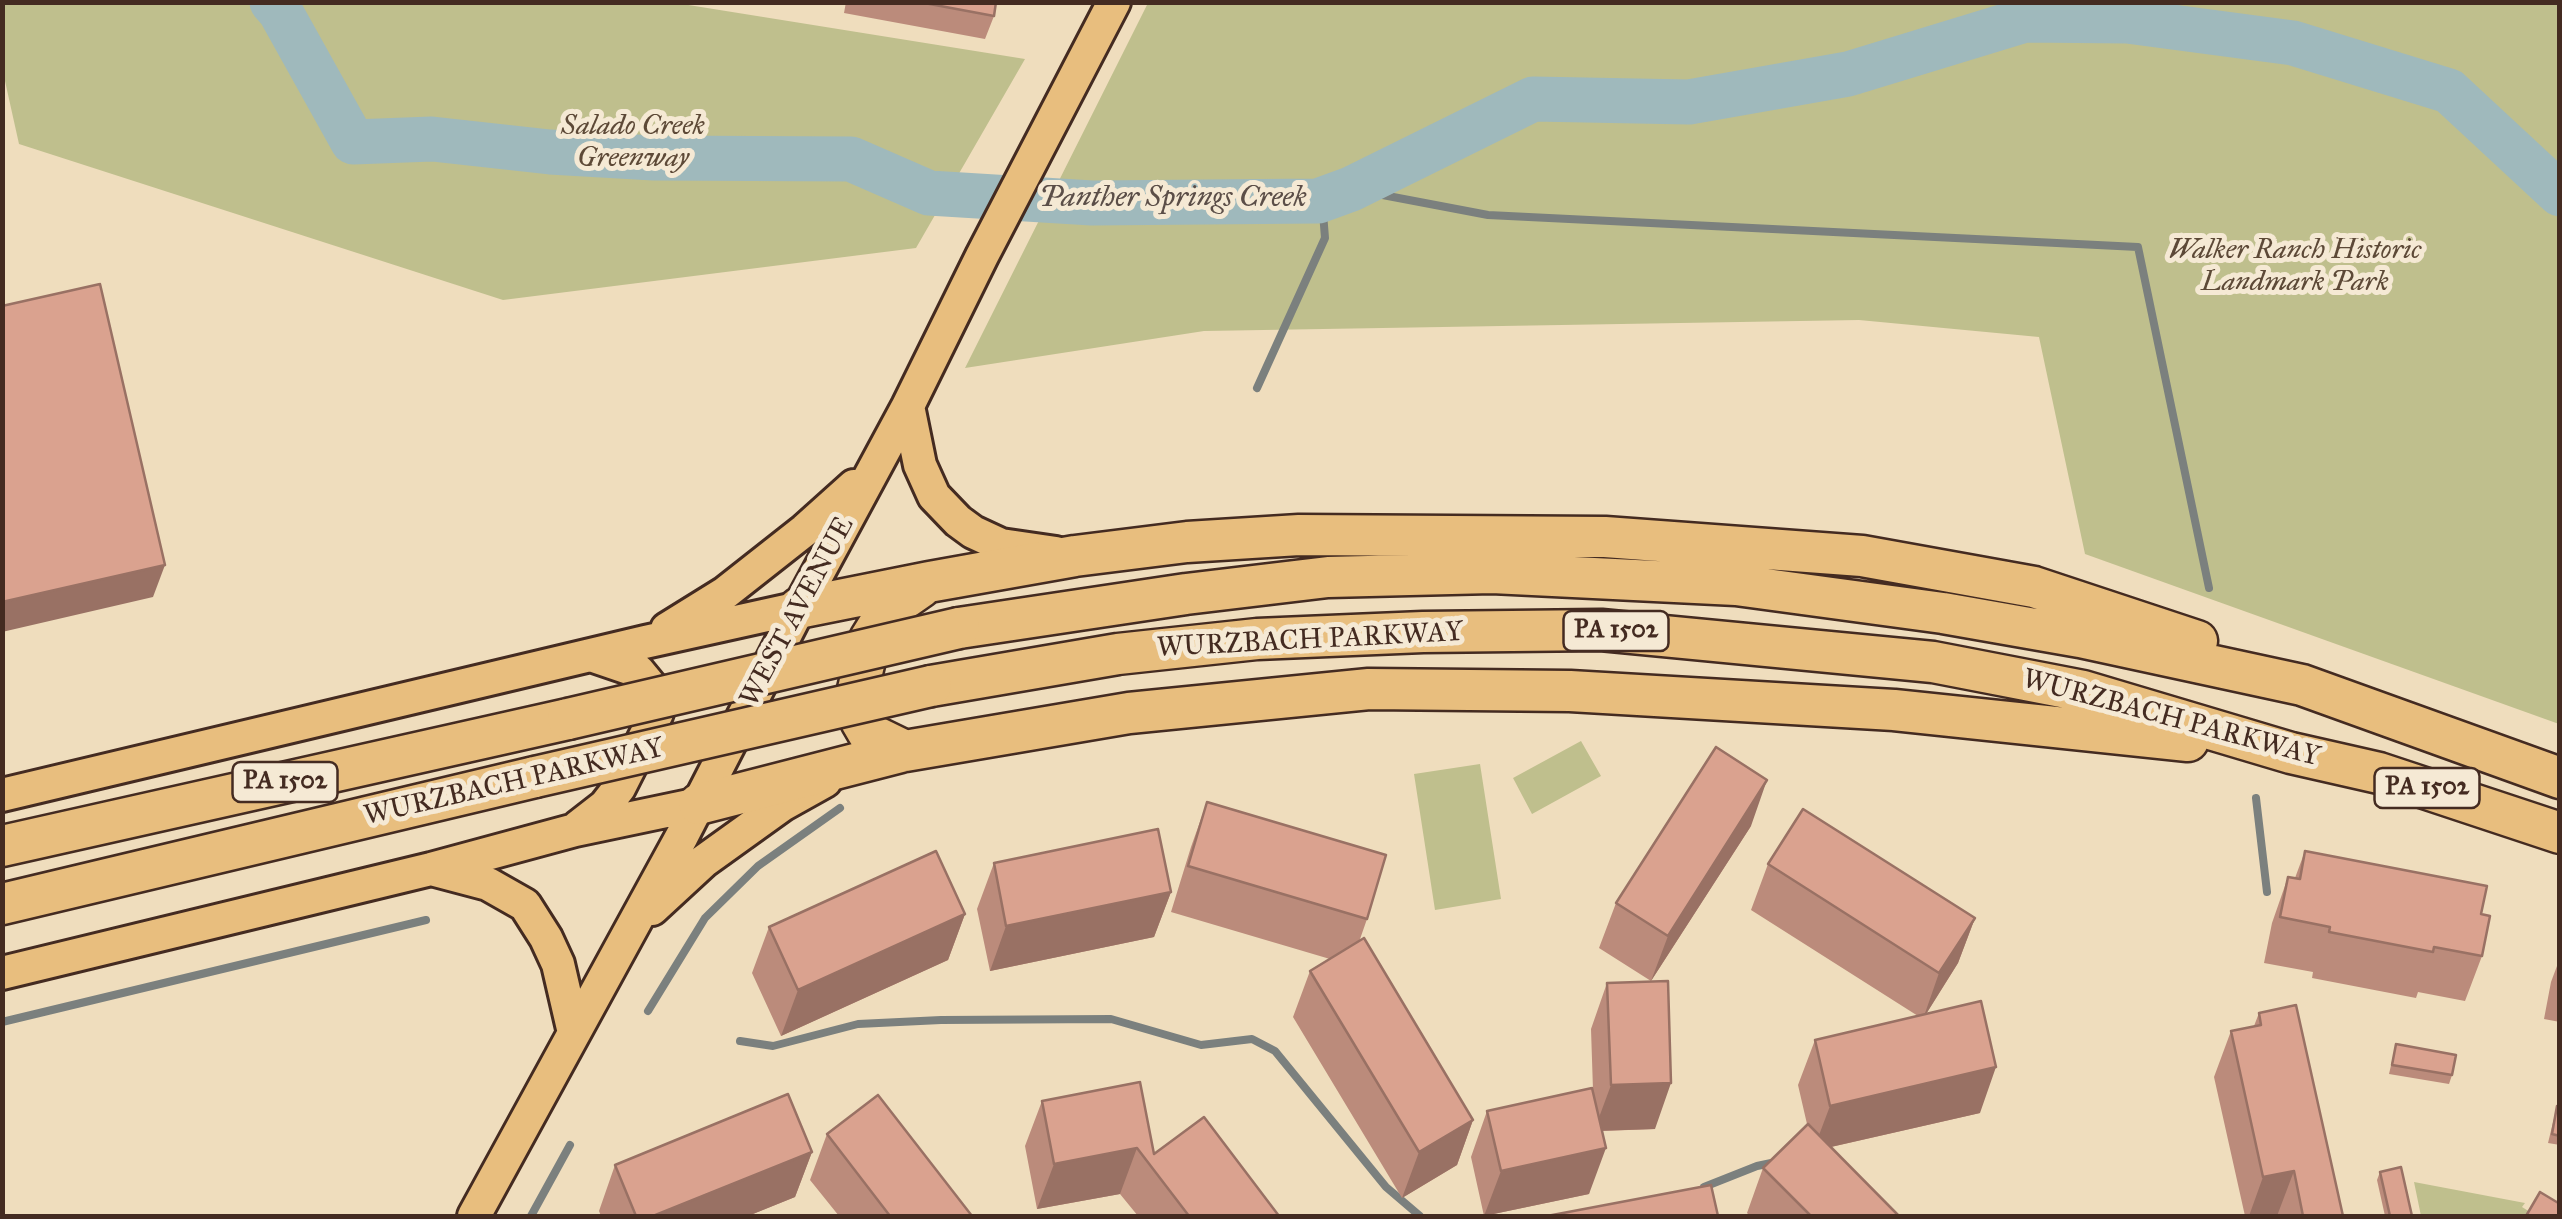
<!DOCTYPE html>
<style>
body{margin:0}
#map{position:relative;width:2562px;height:1219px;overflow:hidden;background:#efddbd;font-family:"IM FELL Great Primer",serif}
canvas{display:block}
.frame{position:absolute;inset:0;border:5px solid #442b21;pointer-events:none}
</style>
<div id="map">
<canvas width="2562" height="1219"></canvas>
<div class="frame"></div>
</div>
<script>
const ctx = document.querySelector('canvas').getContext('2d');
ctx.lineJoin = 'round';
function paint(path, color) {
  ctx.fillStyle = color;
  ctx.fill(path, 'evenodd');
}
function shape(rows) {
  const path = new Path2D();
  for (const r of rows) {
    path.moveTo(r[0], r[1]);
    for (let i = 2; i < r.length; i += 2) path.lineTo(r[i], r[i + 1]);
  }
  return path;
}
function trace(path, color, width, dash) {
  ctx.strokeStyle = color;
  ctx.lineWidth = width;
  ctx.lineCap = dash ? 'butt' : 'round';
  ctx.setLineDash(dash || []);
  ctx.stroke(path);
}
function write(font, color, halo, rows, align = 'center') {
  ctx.font = font + ' "IM FELL Great Primer",serif';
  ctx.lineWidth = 10;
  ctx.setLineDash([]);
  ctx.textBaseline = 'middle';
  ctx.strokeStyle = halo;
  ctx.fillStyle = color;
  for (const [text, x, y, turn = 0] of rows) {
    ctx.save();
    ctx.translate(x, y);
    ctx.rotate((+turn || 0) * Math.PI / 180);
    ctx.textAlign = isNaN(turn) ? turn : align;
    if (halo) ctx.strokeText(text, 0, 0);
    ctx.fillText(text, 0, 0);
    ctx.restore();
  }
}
const green = shape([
 [2,3,676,3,1025,59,916,248,503,300,19,144,3,72],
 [1148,3,2559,3,2559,724,2085,554,2039,337,1859,320,1204,331,965,368],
 [1581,741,1601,776,1532,814,1513,778],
 [1480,764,1501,899,1435,910,1414,774],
 [2414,1182,2525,1203,2522,1207,2530,1212,2527,1216,2421,1216]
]);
const stream = shape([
 [1351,189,1488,215,2138,247,2209,588],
 [1257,388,1325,238,1322,200],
 [2256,798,2267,892],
 [648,1011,705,918,758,866,840,808],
 [2,1022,426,920],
 [740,1041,773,1046,858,1024,941,1020,1111,1019,1201,1045,1252,1039,1275,1051,1386,1187,1420,1216],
 [1704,1187,1757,1166,1776,1162],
 [531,1216,570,1145]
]);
const river = shape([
 [272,2,280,11,353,142,432,139,550,152,654,158,851,159,929,193,1092,203,1318,201,1351,189,1533,99,1689,102,1848,74,2025,20,2127,21,2293,43,2449,91,2560,194]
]);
const major = shape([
 [908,406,920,465,934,496,958,521,973,532,1001,545,1056,553],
 [667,629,725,593,805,530,854,486],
 [2,795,645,642,799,608],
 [578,827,605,806,619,788,657,713,652,688,638,671,594,656],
 [435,870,488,884,525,905,546,938,558,964,574,1033],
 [652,909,704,861,782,805,825,781],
 [2,973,431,869,575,830,699,804],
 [474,1216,682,836,799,608,908,406,982,256,1114,2]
]);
const highway = shape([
 [799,608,929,582,1075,556,1187,542,1299,535,1605,537,1862,556,2034,587,2197,641],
 [959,628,1186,594,1328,577,1492,573,1736,585,1943,613,2080,637,2302,685,2560,778],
 [931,686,1118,654,1257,639,1423,632,1601,630,1933,662,2083,691,2291,753,2379,773,2560,833],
 [905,751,868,733,861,721,855,702,870,639,888,610,921,587],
 [699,804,905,751,1129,713,1369,689,1570,691,1894,710,2188,741],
 [2,846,568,719],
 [2,904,535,777]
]);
const highwayBridge = shape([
 [568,719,959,628],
 [535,777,931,686]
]);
const wall = shape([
 [846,2,996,2,994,16,985,39,844,13],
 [1207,802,1367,919,1359,942,1473,1120,1457,1165,1402,1198,1293,1017,1310,971,1330,959,1171,912,1191,847],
 [1751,826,1651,981,1599,948,1616,903],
 [2305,851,2481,914,2482,956,2465,1001,2418,992,2416,998,2312,978,2313,972,2264,963,2272,923,2288,877,2295,878],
 [994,863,1171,892,1154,937,990,971,977,909],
 [1768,864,1975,918,1958,963,1926,1014,1980,1113,1831,1147,1899,1216,1750,1216,1747,1213,1763,1168,1807,1124,1798,1085,1815,1040,1918,1016,1751,910],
 [965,914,948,960,781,1036,752,973,769,927],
 [2560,958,2560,1022,2544,1019,2551,982],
 [1607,983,1655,1129,1602,1131,1589,1194,1484,1216,1471,1157,1487,1111,1593,1090,1591,1029],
 [2259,1013,2343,1216,2245,1216,2214,1077,2231,1031,2254,1026],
 [2396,1044,2452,1075,2449,1084,2389,1074],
 [1042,1101,1154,1154,1279,1216,1138,1216,1120,1194,1037,1209,1025,1146],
 [2557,1106,2560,1107,2560,1145,2548,1143],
 [827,1134,972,1216,839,1216,810,1180],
 [812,1152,795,1197,748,1216,601,1216,599,1211,615,1165],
 [2380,1172,2412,1216,2385,1216,2377,1180]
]);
const shadedWall = shape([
 [165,565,153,597,2,632,2,602],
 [1767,780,1751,826,1651,981,1668,936],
 [1171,892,1154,937,990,971,1006,926],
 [965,914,948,960,781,1036,798,990],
 [1975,918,1958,963,1923,1019,1939,973],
 [1996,1067,1980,1113,1813,1151,1830,1106],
 [1671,1083,1655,1129,1594,1131,1611,1085],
 [1473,1120,1457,1165,1402,1198,1419,1152],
 [1137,1148,1120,1194,1037,1209,1054,1164],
 [1606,1148,1589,1194,1484,1216,1501,1171],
 [812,1152,795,1197,748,1216,653,1216],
 [2294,1171,2277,1216,2249,1216,2263,1177]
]);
const building = shape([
 [919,2,996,2,994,16,919,2],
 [100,284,165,565,2,602,2,306,100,284],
 [1716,747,1767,780,1668,936,1616,903,1716,747],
 [1207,802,1386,855,1367,919,1188,866,1207,802],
 [1803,809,1975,918,1939,973,1768,864,1803,809],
 [1158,829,1171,892,1006,926,994,863,1158,829],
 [936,851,965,914,798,990,769,927,936,851],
 [2305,851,2487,886,2481,914,2490,916,2482,956,2434,947,2433,952,2329,932,2330,927,2280,917,2288,877,2300,879,2305,851],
 [1364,938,1473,1120,1419,1152,1310,971,1364,938],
 [1668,981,1671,1083,1611,1085,1607,983,1668,981],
 [1981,1001,1996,1067,1830,1106,1815,1040,1981,1001],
 [2296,1005,2343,1216,2303,1216,2294,1171,2263,1177,2231,1031,2261,1025,2259,1013,2296,1005],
 [2396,1044,2456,1055,2452,1075,2392,1065,2396,1044],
 [1140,1082,1154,1154,1204,1117,1279,1216,1189,1216,1137,1148,1054,1164,1042,1101,1140,1082],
 [1592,1088,1606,1148,1501,1171,1487,1111,1592,1088],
 [788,1094,812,1152,653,1216,636,1216,615,1165,788,1094],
 [878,1095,972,1216,890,1216,827,1134,878,1095],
 [2557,1106,2560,1107,2560,1136,2552,1134,2557,1106],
 [1808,1124,1899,1216,1811,1216,1763,1168,1808,1124],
 [2401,1167,2412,1216,2390,1216,2380,1172,2401,1167],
 [1711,1185,1718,1216,1547,1216,1711,1185],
 [2540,1192,2560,1204,2560,1216,2526,1216,2540,1192]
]);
const shields = [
 [1616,631,105],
 [285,782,105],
 [2427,788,105]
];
const shieldNames = [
 ["PA 1502",1616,631],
 ["PA 1502",285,782],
 ["PA 1502",2427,788]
];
const parkNames = [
 ["Salado Creek",633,127],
 ["Greenway",633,159],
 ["Walker Ranch Historic",2295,251],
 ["Landmark Park",2295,283]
];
const streetNames = [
 ["WEST AVENUE",798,612,-62],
 ["WURZBACH PARKWAY",1310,641,-3],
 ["WURZBACH PARKWAY",2171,719,15],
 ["WURZBACH PARKWAY",514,783,-13]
];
const waterNames = [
 ["Panther Springs Creek",1173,199]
];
paint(green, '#bfbf8d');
trace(stream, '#7b807e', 8);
trace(river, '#9fb9bc', 45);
trace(major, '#442b21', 38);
trace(highway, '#442b21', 45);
trace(major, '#e8be7e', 32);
trace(highway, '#e8be7e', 40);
trace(highwayBridge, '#442b21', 45, []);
trace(highwayBridge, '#e8be7e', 40);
paint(wall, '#bb8b7b');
paint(shadedWall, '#997164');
paint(building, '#daa28f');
trace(building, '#997164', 2.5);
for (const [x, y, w] of shields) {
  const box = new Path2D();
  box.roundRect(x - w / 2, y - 20, w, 40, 8);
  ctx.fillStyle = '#f5e9d4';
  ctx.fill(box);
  trace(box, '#442b21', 2.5);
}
write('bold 25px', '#442b21', null, shieldNames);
write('italic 28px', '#5d4937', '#f5e9d4', parkNames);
write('28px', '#442b21', '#f5e9d4', streetNames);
write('italic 30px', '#5b4e48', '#f5e9d4', waterNames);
</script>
